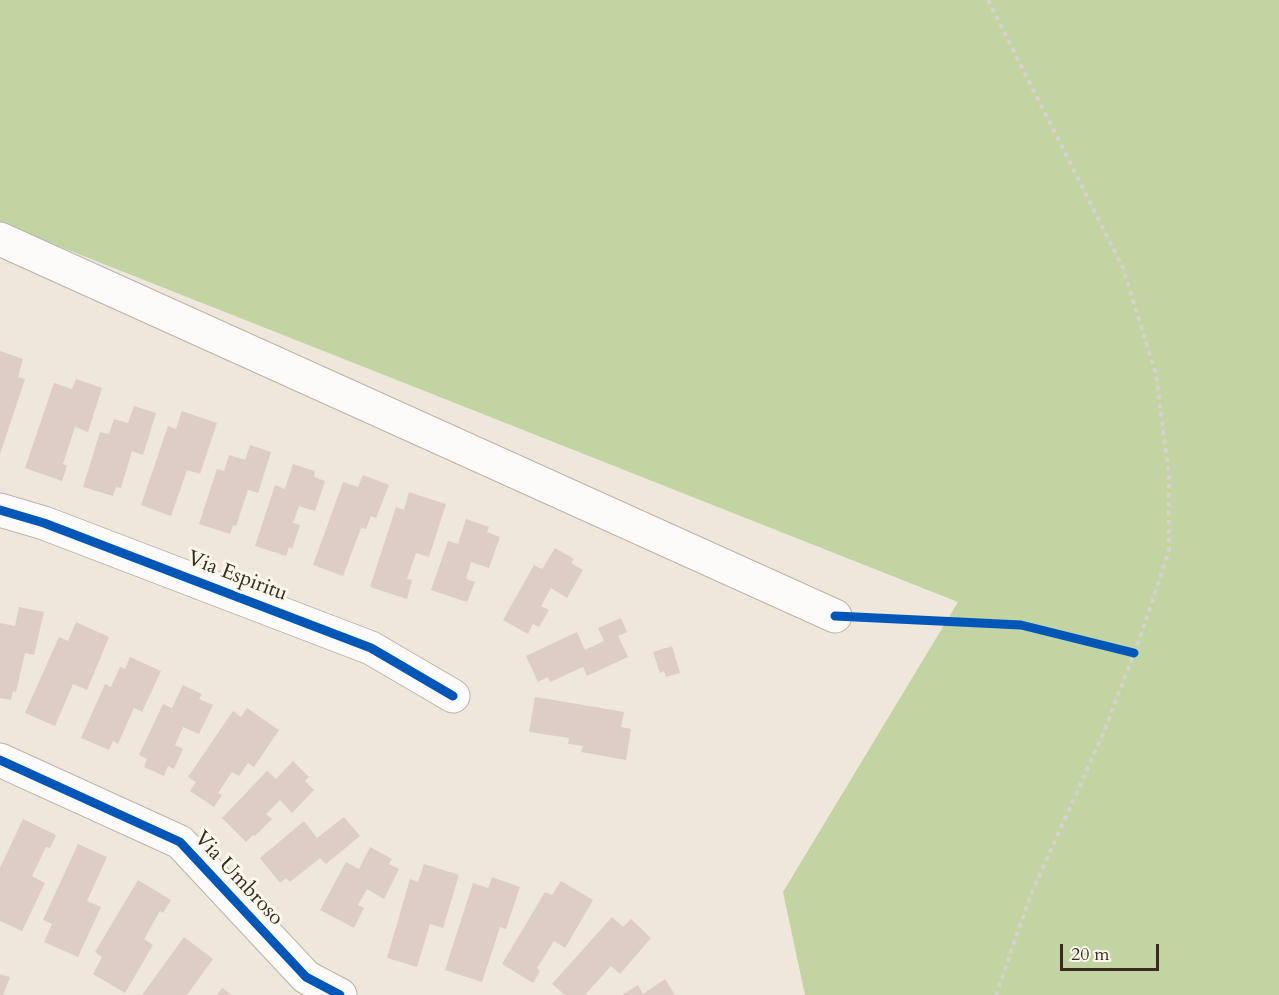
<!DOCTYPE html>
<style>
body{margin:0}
#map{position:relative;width:1279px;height:995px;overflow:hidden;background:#efe7db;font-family:Cardo,serif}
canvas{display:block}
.scale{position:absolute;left:1060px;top:944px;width:99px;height:27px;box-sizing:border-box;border:3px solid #3b2a1e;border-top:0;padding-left:8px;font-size:18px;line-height:21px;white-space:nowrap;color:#3b2a1e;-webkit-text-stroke:4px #fbf7ec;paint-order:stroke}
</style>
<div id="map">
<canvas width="1279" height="995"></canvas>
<div class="scale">20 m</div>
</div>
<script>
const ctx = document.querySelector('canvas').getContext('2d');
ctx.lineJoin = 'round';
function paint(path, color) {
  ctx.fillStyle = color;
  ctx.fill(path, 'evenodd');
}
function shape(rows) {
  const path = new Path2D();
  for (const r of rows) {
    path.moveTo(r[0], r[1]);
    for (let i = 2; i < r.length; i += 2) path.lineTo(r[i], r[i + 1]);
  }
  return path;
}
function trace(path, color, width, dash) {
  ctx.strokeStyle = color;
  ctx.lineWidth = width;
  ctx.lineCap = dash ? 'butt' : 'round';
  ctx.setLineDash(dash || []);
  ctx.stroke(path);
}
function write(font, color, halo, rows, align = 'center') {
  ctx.font = font + ' Cardo,serif';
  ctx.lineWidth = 6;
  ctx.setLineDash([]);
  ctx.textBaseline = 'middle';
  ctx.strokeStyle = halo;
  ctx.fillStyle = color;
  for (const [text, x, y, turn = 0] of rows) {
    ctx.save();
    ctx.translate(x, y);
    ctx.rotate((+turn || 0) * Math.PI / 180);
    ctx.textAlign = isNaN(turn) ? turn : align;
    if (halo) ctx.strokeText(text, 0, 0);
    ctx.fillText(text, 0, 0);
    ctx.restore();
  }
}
const green = shape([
 [0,0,1279,0,1279,995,805,995,783,892,958,602,0,223]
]);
const building = shape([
 [0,351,23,359,18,377,25,379,0,454],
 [76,379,102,388,88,432,75,427,63,464,67,466,62,481,25,468,54,383,72,389],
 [134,406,156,413,143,455,132,451,121,488,116,487,113,496,83,487,100,432,109,434,114,419,128,423],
 [182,411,217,423,200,474,187,470,171,516,141,505,168,426,176,429],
 [250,445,271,452,258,493,248,490,236,526,233,525,230,534,199,524,217,469,224,471,229,455,245,460],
 [293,464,315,471,314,477,325,481,315,511,299,506,293,523,300,525,292,549,289,547,286,556,255,546,275,485,285,489],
 [363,475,389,485,376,518,371,516,366,529,361,528,343,576,313,565,343,482,358,487],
 [409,492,446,504,429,557,416,553,407,579,412,580,407,599,370,587,396,507,404,510],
 [466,519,489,527,487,532,500,537,489,568,471,562,466,579,475,582,467,602,431,590,448,541,458,544],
 [555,548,574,559,571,563,583,570,567,598,551,588,541,606,549,610,539,627,533,624,528,634,503,620,534,565,542,569],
 [19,607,44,612,34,655,25,653,16,692,13,691,11,700,0,698,0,623,15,626],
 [621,618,627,632,618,636,628,657,587,676,583,667,550,682,548,677,538,682,526,656,577,632,585,650,604,641,598,628],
 [76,622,109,637,87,690,73,684,55,726,25,713,59,637,68,641],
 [672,646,680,673,666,677,664,671,660,673,653,652],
 [130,657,161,671,142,712,134,708,118,744,113,741,109,750,81,738,105,684,111,687,120,667,125,669],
 [183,685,202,694,199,699,213,705,199,734,183,727,175,745,183,749,174,769,168,766,164,776,144,767,147,759,139,755,163,704,172,708],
 [535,697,624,712,621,727,631,729,626,760,581,752,583,746,568,744,569,738,529,732],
 [247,708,279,730,254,767,248,763,239,776,232,772,218,793,222,795,214,807,190,791,196,782,188,777,233,711,241,717],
 [293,761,309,777,305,781,314,790,292,813,280,800,266,814,272,819,255,836,253,835,246,842,222,818,267,771,276,779],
 [344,817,360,836,326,864,320,858,290,882,286,878,280,883,260,858,304,821,317,838],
 [23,819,56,835,50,848,46,847,32,876,45,883,22,931,0,921,0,868],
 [78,844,107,857,87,901,101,907,78,957,44,942,52,924,43,920],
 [370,847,392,859,389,864,399,869,384,899,367,889,358,905,364,908,354,928,320,910,346,862,359,869],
 [424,864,459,875,443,928,430,924,417,967,387,958,410,879,418,882],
 [492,877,520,887,506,929,500,927,482,982,445,970,473,883,488,888],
 [138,880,171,900,163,913,160,911,144,939,153,945,125,993,93,974,102,957,95,952],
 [561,881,593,900,565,948,554,941,537,968,540,971,533,983,502,964,545,892,552,895],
 [612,917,623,927,631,919,651,938,620,974,611,966,585,995,565,995,552,984],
 [184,937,213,959,187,995,142,995],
 [0,974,10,977,3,995,0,995],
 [665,979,675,995,622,995,638,985,643,994],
 [222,988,232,995,217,995]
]);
const path = shape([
 [988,0,1123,268,1156,374,1169,477,1169,551,1142,632,1104,732,1031,894,996,995]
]);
const minor = shape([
 [0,239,835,616],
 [0,510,44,523,371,648,453,696],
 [0,760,180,842,306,977,340,995]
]);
const cycleway = shape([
 [0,510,44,523,371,648,453,696],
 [835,616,1021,625,1134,653],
 [0,760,180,842,306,977,340,995]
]);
const streetNames = [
 ["Via Espiritu",237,577,21],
 ["Via Umbroso",238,879,47]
];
paint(green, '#c1d4a1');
paint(building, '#deccc6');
trace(minor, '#bab3ab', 35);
trace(path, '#d6d3cf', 4, [4.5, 4.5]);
trace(minor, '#fdfbfa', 33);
trace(cycleway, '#0057b8', 9);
write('21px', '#3b2a1e', '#fbf7ec', streetNames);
</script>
